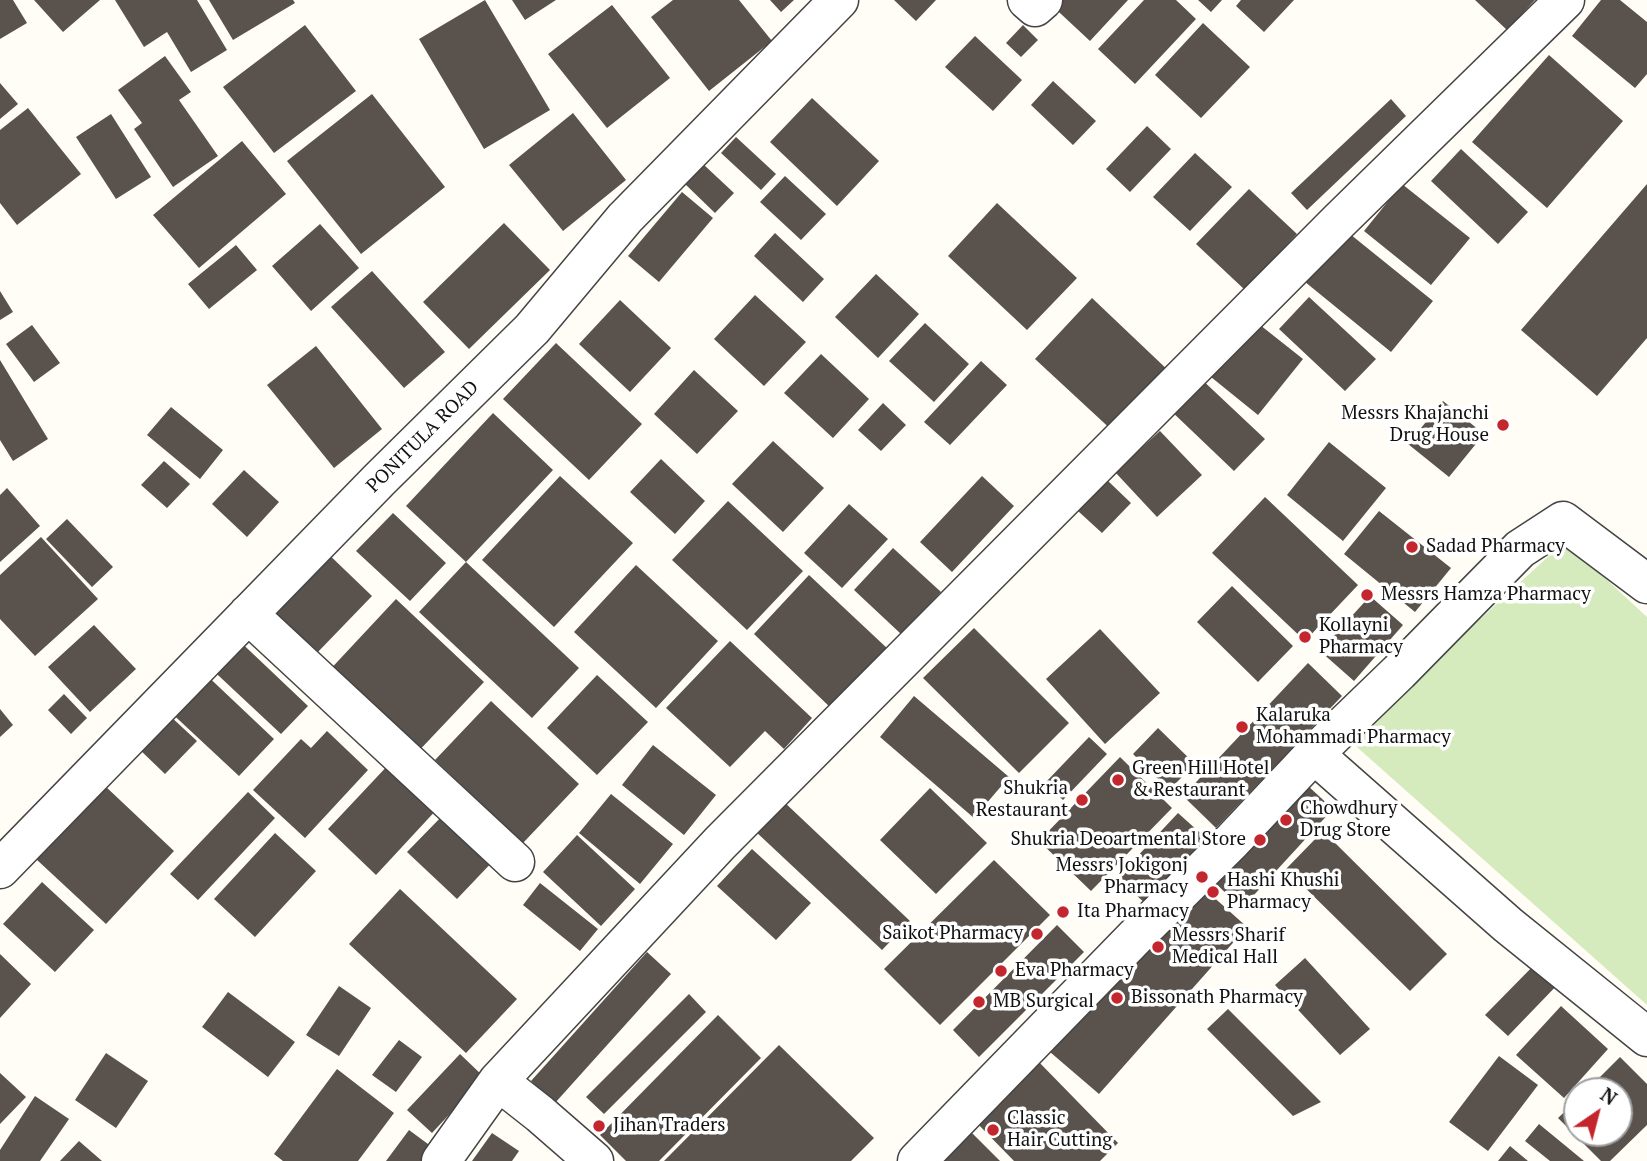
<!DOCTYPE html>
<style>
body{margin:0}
#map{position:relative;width:1647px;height:1161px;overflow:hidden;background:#fffdf5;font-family:"PT Serif",serif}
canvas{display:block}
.north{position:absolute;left:1563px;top:1077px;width:70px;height:70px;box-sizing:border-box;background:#fff;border:2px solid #a0a0a0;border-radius:50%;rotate:35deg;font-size:19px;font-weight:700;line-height:28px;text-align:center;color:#111}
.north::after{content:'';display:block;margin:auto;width:24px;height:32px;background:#c4262e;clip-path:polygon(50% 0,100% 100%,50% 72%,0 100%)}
</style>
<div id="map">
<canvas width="1647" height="1161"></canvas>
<div class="north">N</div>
</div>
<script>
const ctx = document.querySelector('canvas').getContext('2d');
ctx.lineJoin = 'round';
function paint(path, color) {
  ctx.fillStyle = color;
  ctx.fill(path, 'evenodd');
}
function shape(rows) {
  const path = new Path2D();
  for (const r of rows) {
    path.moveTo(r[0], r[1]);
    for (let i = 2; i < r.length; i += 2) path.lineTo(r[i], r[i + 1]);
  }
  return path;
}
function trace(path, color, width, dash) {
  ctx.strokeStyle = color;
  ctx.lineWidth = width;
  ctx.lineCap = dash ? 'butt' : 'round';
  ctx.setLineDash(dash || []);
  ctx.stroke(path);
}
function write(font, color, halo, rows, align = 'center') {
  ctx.font = font + ' "PT Serif",serif';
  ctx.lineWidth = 7;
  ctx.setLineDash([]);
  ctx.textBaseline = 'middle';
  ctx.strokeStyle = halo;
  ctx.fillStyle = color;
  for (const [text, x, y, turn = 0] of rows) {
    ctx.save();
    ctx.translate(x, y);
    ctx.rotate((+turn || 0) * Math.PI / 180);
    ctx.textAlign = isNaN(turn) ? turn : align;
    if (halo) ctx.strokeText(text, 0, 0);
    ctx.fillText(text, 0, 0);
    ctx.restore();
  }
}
const green = shape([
 [1565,541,1647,617,1647,1005,1349,740]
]);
const building = shape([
 [0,0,13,0,27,23,0,39],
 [34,0,100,0,63,32],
 [115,0,197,0,227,50,191,72,167,32,144,47],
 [209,0,293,0,295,3,233,40],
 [485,0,550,110,484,149,419,39],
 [512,0,556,0,525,20],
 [673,0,739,0,772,41,709,91,651,17],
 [770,0,794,0,781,12],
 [894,0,936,0,916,21],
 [1046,0,1128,0,1090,41],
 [1144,0,1176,0,1196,19,1135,84,1098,49],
 [1198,0,1222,0,1211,12],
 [1241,0,1294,0,1264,32,1236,6],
 [1475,0,1535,0,1507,30],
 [1601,0,1620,0,1647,22,1647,74,1635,88,1572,36],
 [612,5,670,78,607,128,548,54],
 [1203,23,1250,67,1201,118,1155,75],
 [305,25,356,91,274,153,223,87],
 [1023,25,1038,40,1021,57,1006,43],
 [975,36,1022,80,993,111,945,67],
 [1549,55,1623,121,1547,208,1472,142],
 [165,56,191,92,179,100,218,156,173,187,134,129,142,123,118,90],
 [1053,81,1096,121,1073,145,1031,105],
 [0,83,18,104,0,119],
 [372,94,445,187,361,254,287,161],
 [812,98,879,161,837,206,770,142],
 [1391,99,1406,116,1307,210,1291,193],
 [28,108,81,174,17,225,0,203,0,130],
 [573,113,626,180,563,231,509,165],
 [111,114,151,177,116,199,76,137],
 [1147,126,1171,149,1130,192,1106,169],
 [736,137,776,174,761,190,721,153],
 [242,141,286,194,199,268,153,215],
 [1461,149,1528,212,1498,244,1431,181],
 [1195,153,1232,187,1190,231,1153,197],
 [703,164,734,193,715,213,685,184],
 [785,176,826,214,801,240,760,202],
 [1402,184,1470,238,1431,285,1364,231],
 [1647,184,1647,338,1597,396,1521,330],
 [1249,189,1297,234,1245,290,1196,244],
 [682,192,713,218,659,282,628,256],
 [997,203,1077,278,1027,330,948,256],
 [504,223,550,270,469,349,423,302],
 [320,224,359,268,311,311,272,266],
 [1340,226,1433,301,1391,352,1299,277],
 [775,233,824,279,803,302,754,256],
 [236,245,257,270,209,309,188,284],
 [372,271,445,352,404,388,331,307],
 [876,274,919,314,878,358,835,317],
 [0,291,13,312,0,320],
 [755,295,806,342,764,386,714,339],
 [1309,297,1376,359,1345,391,1279,329],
 [1092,298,1172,374,1116,434,1035,359],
 [620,300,671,348,630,392,579,344],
 [1255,321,1303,359,1258,415,1211,377],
 [925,323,969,364,934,402,889,361],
 [32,325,60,363,34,382,6,344],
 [556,343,642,424,589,480,503,399],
 [316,346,382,429,334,468,267,385],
 [821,354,869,399,833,438,784,393],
 [0,360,48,439,13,461,0,440],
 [981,361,1007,385,950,445,924,422],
 [694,370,738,411,697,454,654,414],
 [1198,376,1265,439,1234,471,1168,408],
 [1443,401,1484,434,1449,477,1408,444],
 [883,403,906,425,881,451,858,430],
 [171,407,223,450,200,479,147,435],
 [493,413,553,470,466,562,579,668,532,718,419,612,466,562,406,506],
 [1160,431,1202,475,1157,517,1115,472],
 [773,441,824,488,783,532,732,484],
 [1329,442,1386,488,1343,541,1287,495],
 [661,459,705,501,675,534,630,492],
 [164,461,190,484,167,508,141,485],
 [244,470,279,502,247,537,212,504],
 [560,476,633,543,554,627,482,560],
 [982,476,1014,506,952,572,920,542],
 [1107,480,1131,503,1102,533,1078,511],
 [7,488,40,526,0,562,0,495],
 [1265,497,1358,585,1305,641,1212,553],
 [728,501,803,571,747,630,672,560],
 [849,504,888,539,842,588,804,553],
 [1379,511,1451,568,1415,612,1344,554],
 [393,513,446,563,410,601,356,551],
 [67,519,113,567,92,587,46,539],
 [41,537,98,599,35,656,0,619,0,575],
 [321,547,372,596,316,654,265,607],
 [893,548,941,592,901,634,854,590],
 [636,565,718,641,656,708,574,632],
 [809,575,889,650,833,710,754,634],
 [1232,586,1293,646,1258,682,1197,622],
 [1370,596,1403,625,1354,681,1320,651],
 [396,599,484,682,413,757,325,675],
 [94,625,136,669,90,712,48,667],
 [974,628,1069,723,1019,773,923,678],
 [1100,629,1160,693,1105,744,1046,679],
 [231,633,308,706,281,734,204,662],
 [730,641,812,718,784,749,765,731,730,767,666,708],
 [1308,663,1342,696,1216,828,1183,796],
 [200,669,274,739,239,776,165,707],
 [597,675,648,722,597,775,547,728],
 [64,694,87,718,71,734,48,710],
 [914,696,1009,777,974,818,880,737],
 [491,701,579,784,523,843,435,760],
 [0,709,13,725,0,737],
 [169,715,197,741,165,774,138,748],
 [1158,728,1195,764,1169,790,1133,754],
 [327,731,368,770,305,838,253,790,301,739,311,748],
 [1089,737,1107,754,1063,800,1045,783],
 [653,745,716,795,684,835,622,785],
 [1120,757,1172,808,1091,891,1039,841],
 [391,762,439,807,376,875,328,829],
 [104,785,174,851,106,924,36,859],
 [1307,785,1333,809,1242,908,1216,884],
 [930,788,987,843,936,894,880,840],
 [248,792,275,818,198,900,170,874],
 [611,794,673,844,640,884,579,833],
 [782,800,910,921,882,950,754,830],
 [446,812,496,858,457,899,407,852],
 [1178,813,1207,839,1146,904,1117,878],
 [1323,831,1447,954,1410,991,1286,869],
 [275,833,316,871,255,937,214,899],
 [577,835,635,889,601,926,543,872],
 [752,849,811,903,776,940,717,886],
 [994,860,1050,915,940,1025,884,969],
 [42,882,94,930,55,972,3,924],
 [540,883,598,929,580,951,523,905],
 [1199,884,1247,927,1099,1094,1050,1052],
 [400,889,517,999,466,1053,349,944],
 [1057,925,1084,952,979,1057,953,1030],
 [647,952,671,974,555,1103,531,1081],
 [0,954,31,984,0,1018],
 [1305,958,1370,1029,1340,1055,1275,985],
 [1541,958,1562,980,1508,1036,1485,1015],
 [339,986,371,1008,339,1056,306,1035],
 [228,992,295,1042,268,1077,202,1027],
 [689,994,706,1012,604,1114,586,1097],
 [1561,1006,1608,1049,1564,1098,1516,1055],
 [1228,1009,1321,1102,1293,1116,1207,1029],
 [718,1015,761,1058,659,1161,626,1161,600,1135],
 [399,1040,422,1057,396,1092,372,1075],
 [779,1045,874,1138,851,1161,664,1161],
 [106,1053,148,1081,116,1128,75,1100],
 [460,1054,484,1077,432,1133,407,1110],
 [1499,1056,1538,1085,1488,1151,1449,1122],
 [1620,1057,1647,1084,1647,1125,1610,1161,1601,1161,1558,1118,1577,1100,1577,1133,1619,1133,1619,1091,1586,1091],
 [1035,1058,1118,1143,1100,1161,1014,1161,973,1119],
 [337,1069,394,1113,358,1161,283,1161,274,1154],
 [0,1073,26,1097,0,1124],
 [35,1096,69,1119,40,1161,0,1161,0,1150],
 [1539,1124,1584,1161,1550,1161,1525,1141],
 [409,1130,432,1147,422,1161,386,1161],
 [492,1133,519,1151,512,1161,472,1161],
 [972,1133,1000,1161,943,1161],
 [79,1141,102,1161,60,1161],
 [1510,1146,1528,1161,1498,1161]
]);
const minor = shape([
 [1027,0,1035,7,1043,0],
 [248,614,515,862],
 [1314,754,1508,925,1647,1037],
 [0,869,380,479,532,329,625,218,839,0],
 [498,1081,540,1114,594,1161],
 [441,1161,498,1081,720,843,1339,221,1565,0],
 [917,1161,1135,937,1231,842,1314,754,1399,672,1520,549,1563,521,1647,584]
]);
const markers = [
 [1503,425,7,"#c4262e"],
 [1412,547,7,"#c4262e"],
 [1367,595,7,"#c4262e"],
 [1305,637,7,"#c4262e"],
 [1242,727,7,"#c4262e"],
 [1118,780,7,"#c4262e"],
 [1082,800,7,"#c4262e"],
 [1286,820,7,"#c4262e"],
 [1260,840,7,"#c4262e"],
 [1202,877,7,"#c4262e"],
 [1213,892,7,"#c4262e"],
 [1063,912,7,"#c4262e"],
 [1037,934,7,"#c4262e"],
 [1158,947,7,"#c4262e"],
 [1001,971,7,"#c4262e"],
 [1117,998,7,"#c4262e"],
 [979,1002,7,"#c4262e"],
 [599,1126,7,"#c4262e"],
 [993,1130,7,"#c4262e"]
];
const poiNames = [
 ["Messrs Khajanchi",1489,414,"right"],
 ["Drug House",1489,436,"right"],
 ["Sadad Pharmacy",1426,547],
 ["Messrs Hamza Pharmacy",1381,595],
 ["Kollayni",1319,626],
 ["Pharmacy",1319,648],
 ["Kalaruka",1256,716],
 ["Mohammadi Pharmacy",1256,738],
 ["Green Hill Hotel",1132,769],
 ["& Restaurant",1132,791],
 ["Shukria",1068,789,"right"],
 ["Restaurant",1068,811,"right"],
 ["Chowdhury",1300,809],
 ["Drug Store",1300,831],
 ["Shukria Deoartmental Store",1246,840,"right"],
 ["Messrs Jokigonj",1188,866,"right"],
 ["Pharmacy",1188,888,"right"],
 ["Hashi Khushi",1227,881],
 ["Pharmacy",1227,903],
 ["Ita Pharmacy",1077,912],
 ["Saikot Pharmacy",1023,934,"right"],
 ["Messrs Sharif",1172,936],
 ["Medical Hall",1172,958],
 ["Eva Pharmacy",1015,971],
 ["Bissonath Pharmacy",1131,998],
 ["MB Surgical",993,1002],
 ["Classic",1007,1119],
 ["Hair Cutting",1007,1141],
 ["Jihan Traders",613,1126]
];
const streetNames = [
 ["PONITULA ROAD",423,437,-45]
];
paint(green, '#d5ebbd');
paint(building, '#5a524d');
trace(minor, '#444', 41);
trace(minor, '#fff', 38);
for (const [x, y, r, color] of markers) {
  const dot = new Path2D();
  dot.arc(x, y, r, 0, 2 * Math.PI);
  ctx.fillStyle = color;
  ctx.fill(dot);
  trace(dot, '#fff', 2.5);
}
write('19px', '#111', '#fff', poiNames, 'left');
write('19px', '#111', '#fff', streetNames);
</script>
